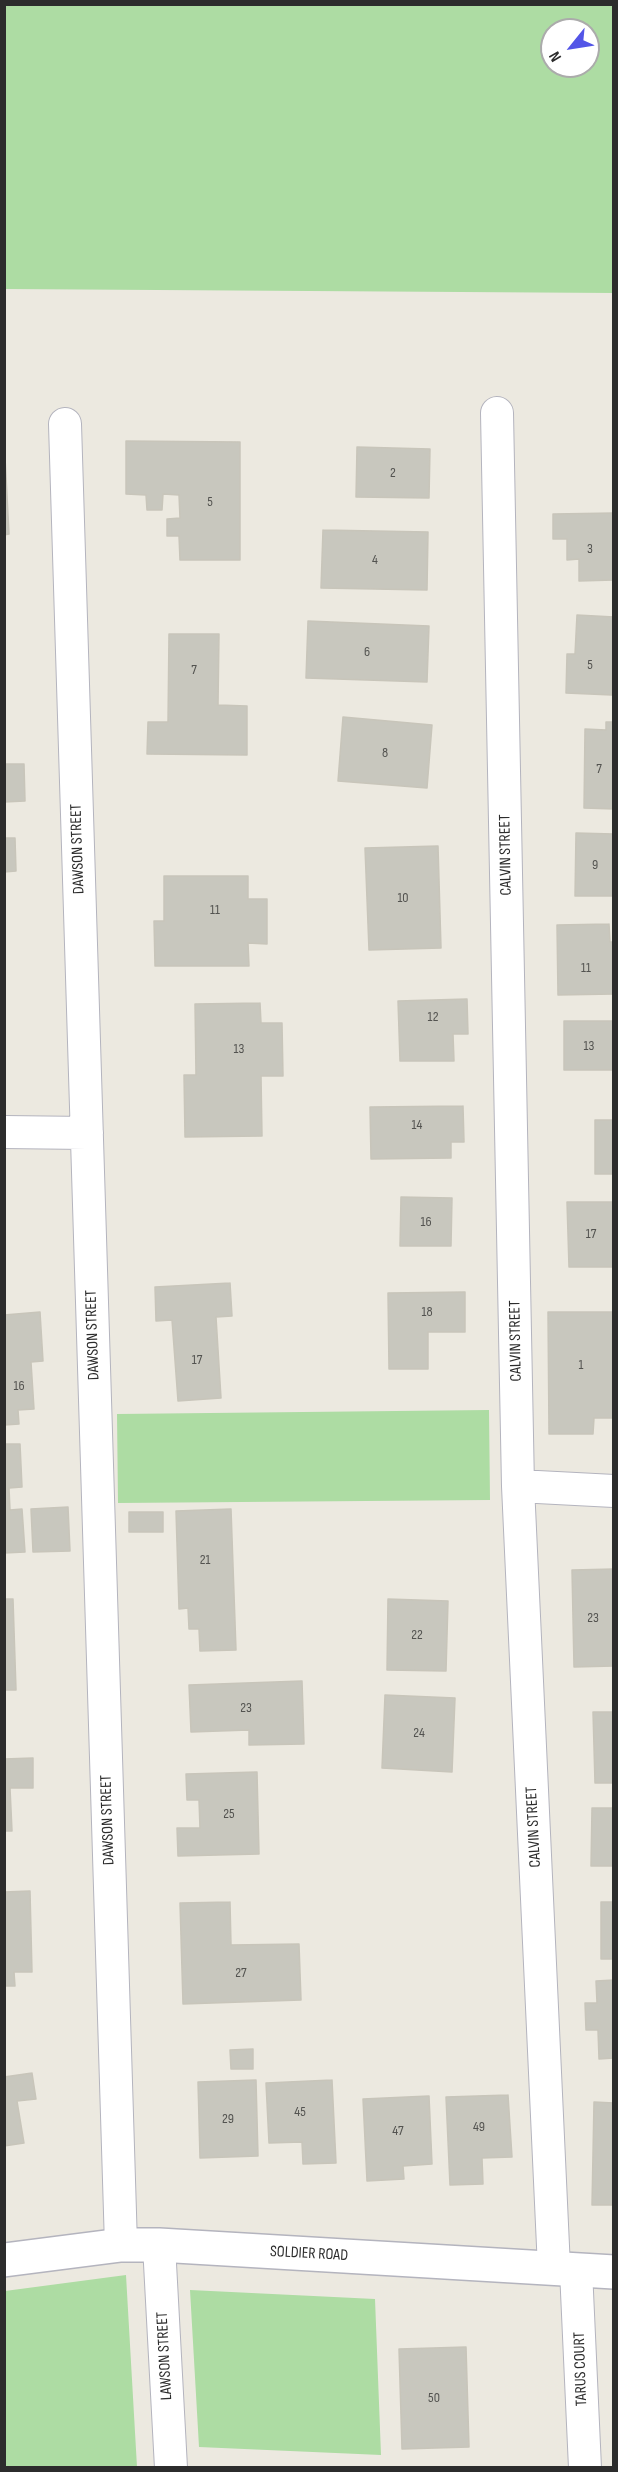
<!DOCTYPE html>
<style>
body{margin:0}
#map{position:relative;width:618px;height:2472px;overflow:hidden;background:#ece9e0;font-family:"Sofia Sans Condensed",sans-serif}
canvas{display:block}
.frame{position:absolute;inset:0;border:6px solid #2c2c2c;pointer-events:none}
.north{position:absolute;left:540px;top:18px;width:60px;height:60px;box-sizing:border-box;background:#fff;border:2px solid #ababab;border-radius:50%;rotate:240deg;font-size:16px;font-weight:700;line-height:24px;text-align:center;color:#2c2c2c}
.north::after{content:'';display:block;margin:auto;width:21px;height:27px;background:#5355e7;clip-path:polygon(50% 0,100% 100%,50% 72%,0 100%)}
</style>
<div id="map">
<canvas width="618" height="2472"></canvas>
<div class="frame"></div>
<div class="north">N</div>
</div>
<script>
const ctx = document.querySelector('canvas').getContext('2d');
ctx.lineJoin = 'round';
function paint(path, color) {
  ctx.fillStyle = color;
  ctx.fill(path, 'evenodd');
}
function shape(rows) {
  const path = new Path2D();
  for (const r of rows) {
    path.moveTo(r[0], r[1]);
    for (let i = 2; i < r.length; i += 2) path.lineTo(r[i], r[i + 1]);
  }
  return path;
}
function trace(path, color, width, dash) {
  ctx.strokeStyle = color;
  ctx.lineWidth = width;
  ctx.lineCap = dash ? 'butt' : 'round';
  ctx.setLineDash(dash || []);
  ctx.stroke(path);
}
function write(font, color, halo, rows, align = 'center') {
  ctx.font = font + ' "Sofia Sans Condensed",sans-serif';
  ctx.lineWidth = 6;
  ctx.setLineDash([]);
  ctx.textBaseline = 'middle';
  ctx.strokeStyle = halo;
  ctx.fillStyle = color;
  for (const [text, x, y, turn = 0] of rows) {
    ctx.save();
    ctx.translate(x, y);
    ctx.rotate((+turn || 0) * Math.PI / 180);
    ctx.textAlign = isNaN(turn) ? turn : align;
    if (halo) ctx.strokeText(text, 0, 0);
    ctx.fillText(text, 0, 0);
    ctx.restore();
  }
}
const green = shape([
 [5,4,613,5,613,293,5,289],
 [552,30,588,30,588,66,552,66],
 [489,1410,490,1500,118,1503,117,1414],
 [126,2275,137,2467,5,2467,5,2291],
 [190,2290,375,2299,381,2455,199,2447]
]);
const building = shape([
 [4,438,9,534,4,535,4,438],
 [126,441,240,442,240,560,180,560,179,536,167,536,167,519,180,518,179,495,163,494,162,510,147,510,146,495,126,494,126,441],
 [357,447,430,449,429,498,356,497,357,447],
 [614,513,614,580,579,581,579,559,567,560,567,539,553,539,553,514,614,513],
 [323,530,428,532,427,590,321,588,323,530],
 [577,615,614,617,612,695,566,693,567,654,575,654,577,615],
 [308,621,429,626,427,682,306,678,308,621],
 [169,634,219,634,218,705,247,706,247,755,147,754,148,722,168,722,169,634],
 [343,717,432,725,427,788,338,781,343,717],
 [606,722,614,722,614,809,584,808,585,729,606,730,606,722],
 [4,764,24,764,25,801,4,802,4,764],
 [576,833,614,834,614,896,575,896,576,833],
 [4,838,15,838,16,871,4,872,4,838],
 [438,846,441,948,369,950,365,848,438,846],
 [164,876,248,876,248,899,267,899,267,944,248,943,249,966,155,966,154,921,164,921,164,876],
 [609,924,610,942,614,942,614,994,558,995,557,925,609,924],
 [467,999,468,1034,453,1034,454,1061,400,1061,398,1001,467,999],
 [260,1003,261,1023,282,1023,283,1076,261,1076,262,1136,185,1137,184,1075,196,1075,195,1004,260,1003],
 [564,1021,614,1021,614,1070,564,1070,564,1021],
 [463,1106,464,1142,451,1142,451,1158,371,1159,370,1107,463,1106],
 [595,1120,614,1120,614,1174,595,1174,595,1120],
 [401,1197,452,1198,451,1246,400,1246,401,1197],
 [567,1202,614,1202,614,1267,569,1267,567,1202],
 [230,1283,232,1316,216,1317,221,1398,178,1401,172,1320,156,1321,155,1287,230,1283],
 [465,1292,465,1332,428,1332,428,1369,389,1369,388,1293,465,1292],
 [40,1312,43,1361,31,1362,34,1409,18,1410,19,1424,4,1425,4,1315,40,1312],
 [548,1312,614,1312,614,1418,594,1418,593,1434,549,1434,548,1312],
 [4,1444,20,1444,22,1487,9,1488,10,1510,22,1509,25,1552,4,1553,4,1444],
 [68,1507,70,1551,33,1552,31,1509,68,1507],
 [231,1509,236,1650,200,1651,199,1629,189,1629,188,1608,179,1609,176,1511,231,1509],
 [129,1512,163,1512,163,1532,129,1532,129,1512],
 [614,1569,614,1666,574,1667,572,1570,614,1569],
 [4,1599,13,1599,16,1690,4,1690,4,1599],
 [388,1599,448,1601,446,1671,387,1670,388,1599],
 [302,1681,304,1744,249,1745,249,1730,191,1732,189,1685,302,1681],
 [385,1695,455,1698,452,1772,382,1768,385,1695],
 [593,1712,614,1712,614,1783,595,1783,593,1712],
 [33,1758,33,1788,10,1788,12,1831,4,1831,4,1759,33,1758],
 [257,1772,259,1854,178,1856,177,1828,200,1828,199,1800,187,1800,186,1774,257,1772],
 [592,1808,614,1808,614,1866,591,1866,592,1808],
 [30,1891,32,1972,14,1972,15,1986,4,1986,4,1892,30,1891],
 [230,1902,231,1945,299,1944,301,2000,183,2004,180,1903,230,1902],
 [601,1902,614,1902,614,1959,601,1959,601,1902],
 [614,1980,614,2058,599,2059,598,2030,586,2030,585,2003,597,2003,596,1981,614,1980],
 [253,2049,253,2069,231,2069,230,2050,253,2049],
 [32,2073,36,2099,17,2101,24,2143,4,2146,4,2077,32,2073],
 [256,2080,258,2156,200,2158,198,2082,256,2080],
 [332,2080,336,2163,303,2164,302,2142,269,2143,266,2083,332,2080],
 [508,2095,512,2157,482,2158,483,2184,450,2185,446,2097,508,2095],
 [429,2096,432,2164,403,2166,404,2179,367,2181,363,2099,429,2096],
 [594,2102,614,2103,614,2205,592,2205,594,2102],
 [466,2347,469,2447,402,2449,399,2349,466,2347]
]);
const minor = shape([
 [497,413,518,1486,554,2268],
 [65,424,121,2245],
 [4,1132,87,1133],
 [518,1486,614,1491],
 [159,2245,171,2468],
 [576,2270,585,2468]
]);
const secondary = shape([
 [4,2260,121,2245,159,2245,614,2272]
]);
const numberNames = [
 ["2",393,473],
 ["5",210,502],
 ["3",590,549],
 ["4",375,560],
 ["6",367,652],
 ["5",590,665],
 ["7",194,670],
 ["8",385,753],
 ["7",599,769],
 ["9",595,865],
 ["10",403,898],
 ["11",215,910],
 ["11",586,968],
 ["12",433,1017],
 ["13",589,1046],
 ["13",239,1049],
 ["14",417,1125],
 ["16",426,1222],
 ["17",591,1234],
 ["18",427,1312],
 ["17",197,1360],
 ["1",581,1365],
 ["16",19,1386],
 ["21",205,1560],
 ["23",593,1618],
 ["22",417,1635],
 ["23",246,1708],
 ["24",419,1733],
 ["25",229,1814],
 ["27",241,1973],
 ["45",300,2112],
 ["29",228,2119],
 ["49",479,2127],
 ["47",398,2131],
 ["50",434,2398]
];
const streetNames = [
 ["DAWSON STREET",78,849,-92],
 ["CALVIN STREET",506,855,-91],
 ["DAWSON STREET",93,1335,-92],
 ["CALVIN STREET",516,1341,-91],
 ["DAWSON STREET",108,1820,-92],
 ["CALVIN STREET",534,1827,-93],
 ["SOLDIER ROAD",309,2254,3],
 ["LAWSON STREET",165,2356,-93],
 ["TARUS COURT",581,2369,-92]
];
paint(green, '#addca3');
paint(building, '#c8c7be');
trace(building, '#c8c5ba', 1.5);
trace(minor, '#b4b4be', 34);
trace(secondary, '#b4b4be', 36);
trace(minor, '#fff', 32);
trace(secondary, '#fff', 33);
write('14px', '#535350', null, numberNames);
write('16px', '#2c2c2c', '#fff', streetNames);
</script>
